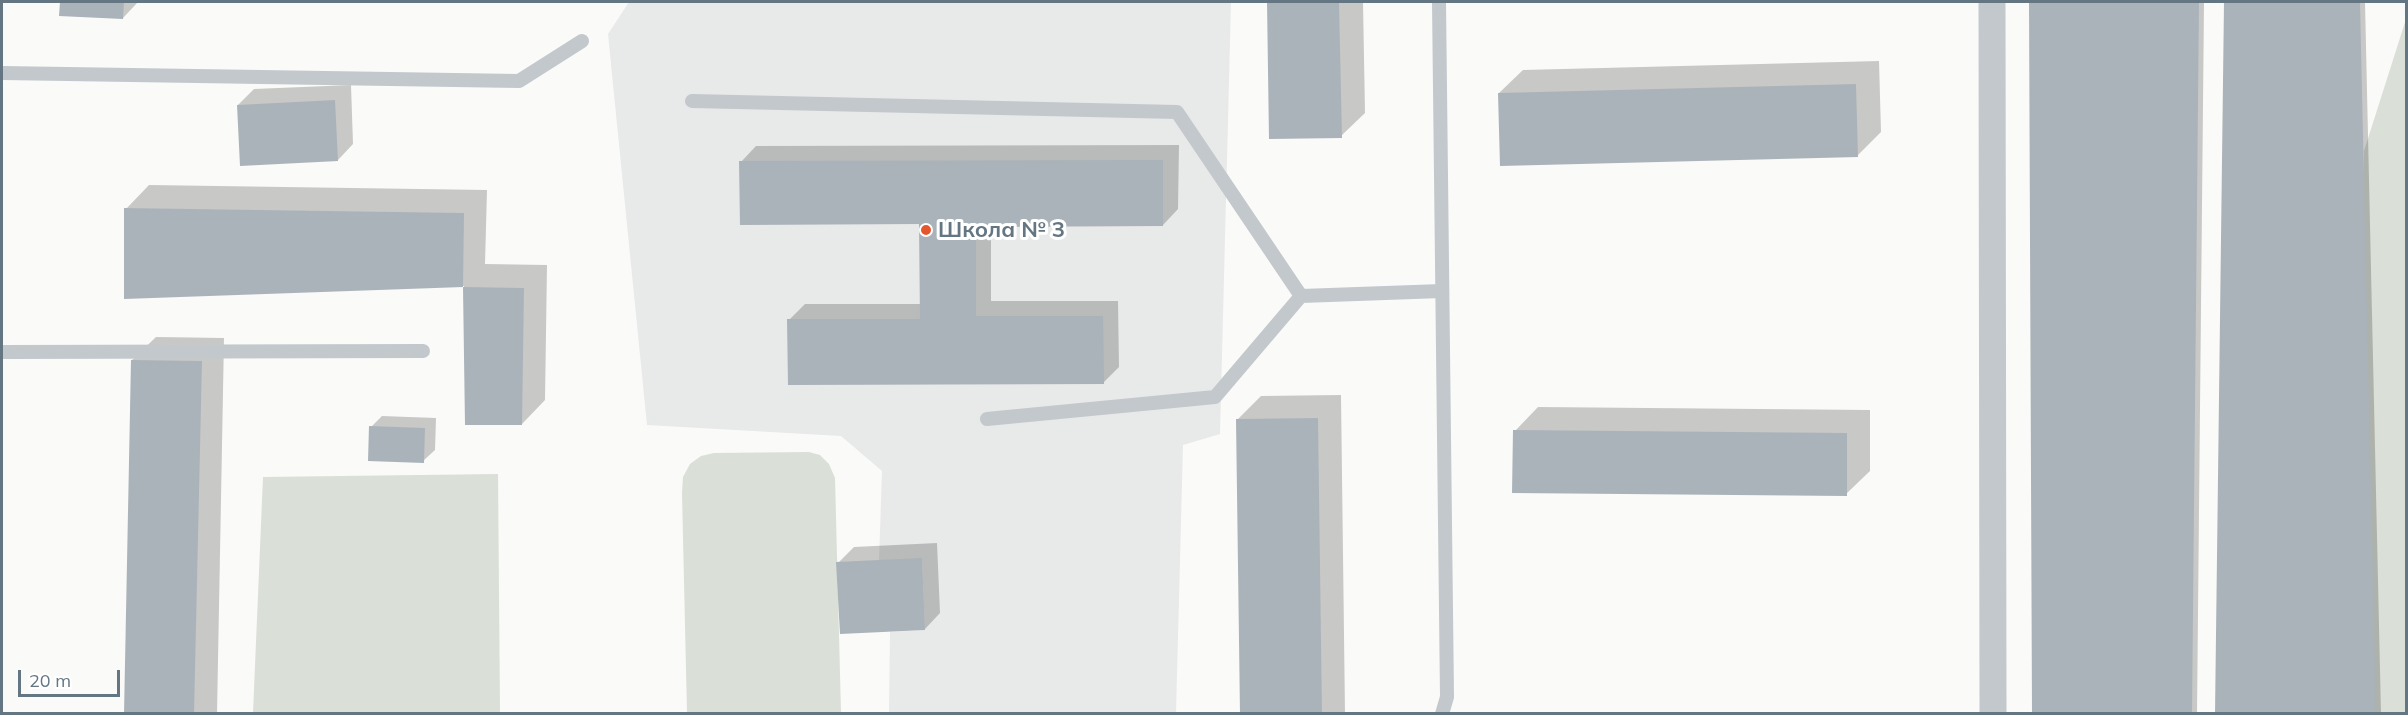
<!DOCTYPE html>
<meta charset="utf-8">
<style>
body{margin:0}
#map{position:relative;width:2408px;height:715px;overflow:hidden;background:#fafaf8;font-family:Mulish,sans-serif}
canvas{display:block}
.frame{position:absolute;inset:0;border:3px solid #657683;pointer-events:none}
.scale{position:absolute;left:18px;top:670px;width:102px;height:27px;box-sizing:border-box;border:3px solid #657683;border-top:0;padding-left:8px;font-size:18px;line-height:21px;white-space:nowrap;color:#657683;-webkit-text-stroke:4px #fff;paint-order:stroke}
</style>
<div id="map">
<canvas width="2408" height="715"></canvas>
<div class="frame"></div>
<div class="scale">20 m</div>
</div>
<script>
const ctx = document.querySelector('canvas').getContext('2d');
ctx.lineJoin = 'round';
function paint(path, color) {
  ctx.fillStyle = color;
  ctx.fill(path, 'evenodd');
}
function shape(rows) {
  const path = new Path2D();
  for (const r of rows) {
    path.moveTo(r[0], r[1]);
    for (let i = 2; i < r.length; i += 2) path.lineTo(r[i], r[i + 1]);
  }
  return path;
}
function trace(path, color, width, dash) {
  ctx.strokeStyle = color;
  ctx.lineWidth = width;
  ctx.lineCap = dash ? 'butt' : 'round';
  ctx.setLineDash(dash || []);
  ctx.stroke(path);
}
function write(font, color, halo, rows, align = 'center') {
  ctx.font = font + ' Mulish,sans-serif';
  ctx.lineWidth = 6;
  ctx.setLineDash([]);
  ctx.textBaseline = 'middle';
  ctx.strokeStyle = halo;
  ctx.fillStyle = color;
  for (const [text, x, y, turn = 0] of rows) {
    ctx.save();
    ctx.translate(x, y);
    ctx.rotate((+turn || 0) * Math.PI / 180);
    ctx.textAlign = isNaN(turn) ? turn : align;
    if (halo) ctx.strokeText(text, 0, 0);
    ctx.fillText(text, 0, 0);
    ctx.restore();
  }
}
const built = shape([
 [629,2,1231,2,1220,434,1183,445,1176,713,889,713,890,632,925,630,922,559,879,561,882,471,841,436,647,425,608,34]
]);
const green = shape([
 [2406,19,2406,713,2358,713,2352,500,2364,151],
 [809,452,820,455,829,464,835,478,841,713,687,713,682,493,683,477,690,464,701,456,714,453],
 [498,474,500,713,253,713,263,477]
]);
const shadow = shape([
 [61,2,138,2,123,18,60,15],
 [1268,2,1363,2,1365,113,1341,136,1270,137],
 [2030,2,2204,2,2197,714,2034,714],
 [2226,2,2365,2,2381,714,2217,714],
 [1879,61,1881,132,1858,155,1499,93,1523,70],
 [351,85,353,144,338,160,238,105,254,89],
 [1179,145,1178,209,1163,225,991,225,991,301,1118,301,1119,367,1103,383,789,320,805,304,921,304,921,222,741,162,756,146],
 [149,185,487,190,485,264,547,265,545,400,522,424,466,423,464,286,125,298,126,209],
 [156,337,224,338,217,714,125,714,132,360],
 [1341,395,1345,714,1242,714,1237,420,1261,396],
 [1538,407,1870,410,1870,471,1846,494,1515,431],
 [382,416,436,418,435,450,423,461,371,427],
 [937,543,940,613,925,629,838,563,854,547]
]);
const building = shape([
 [60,2,124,2,123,19,59,16],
 [1267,2,1339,2,1342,138,1269,139],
 [2029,2,2199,2,2192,714,2032,714],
 [2224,2,2360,2,2376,714,2215,714],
 [1856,84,1858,157,1500,166,1498,93],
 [335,100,338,161,240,166,237,105],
 [1163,160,1163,226,976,227,976,316,1103,316,1104,384,788,385,787,319,920,319,919,224,740,225,739,161],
 [124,208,464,213,463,287,524,288,522,425,465,425,463,287,124,299],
 [131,360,202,361,194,714,124,714],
 [1318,418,1322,714,1240,714,1236,419],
 [369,426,425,428,424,463,368,461],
 [1513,430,1847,433,1847,496,1512,493],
 [922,558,925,630,840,634,836,562]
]);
const lane = shape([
 [1439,2,1447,697,1442,714],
 [2,73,519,81,582,41],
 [692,101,1177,112,1301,296,1442,291],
 [2,352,423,351],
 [987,419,1215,397,1301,296]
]);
const street = shape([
 [1992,2,1993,714]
]);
const markers = [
 [926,230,6,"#e4572e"]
];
const poiNames = [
 ["Школа № 3",938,230]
];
paint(built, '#e8e9e9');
paint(green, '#dadfd7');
paint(shadow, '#0003');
paint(building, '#aab3b9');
trace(lane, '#c3c8cc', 14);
trace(street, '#c3c8cc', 27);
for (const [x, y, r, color] of markers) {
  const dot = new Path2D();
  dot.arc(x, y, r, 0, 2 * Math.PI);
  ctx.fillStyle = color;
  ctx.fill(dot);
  trace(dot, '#fff', 2);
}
write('bold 22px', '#657683', '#fff', poiNames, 'left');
</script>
